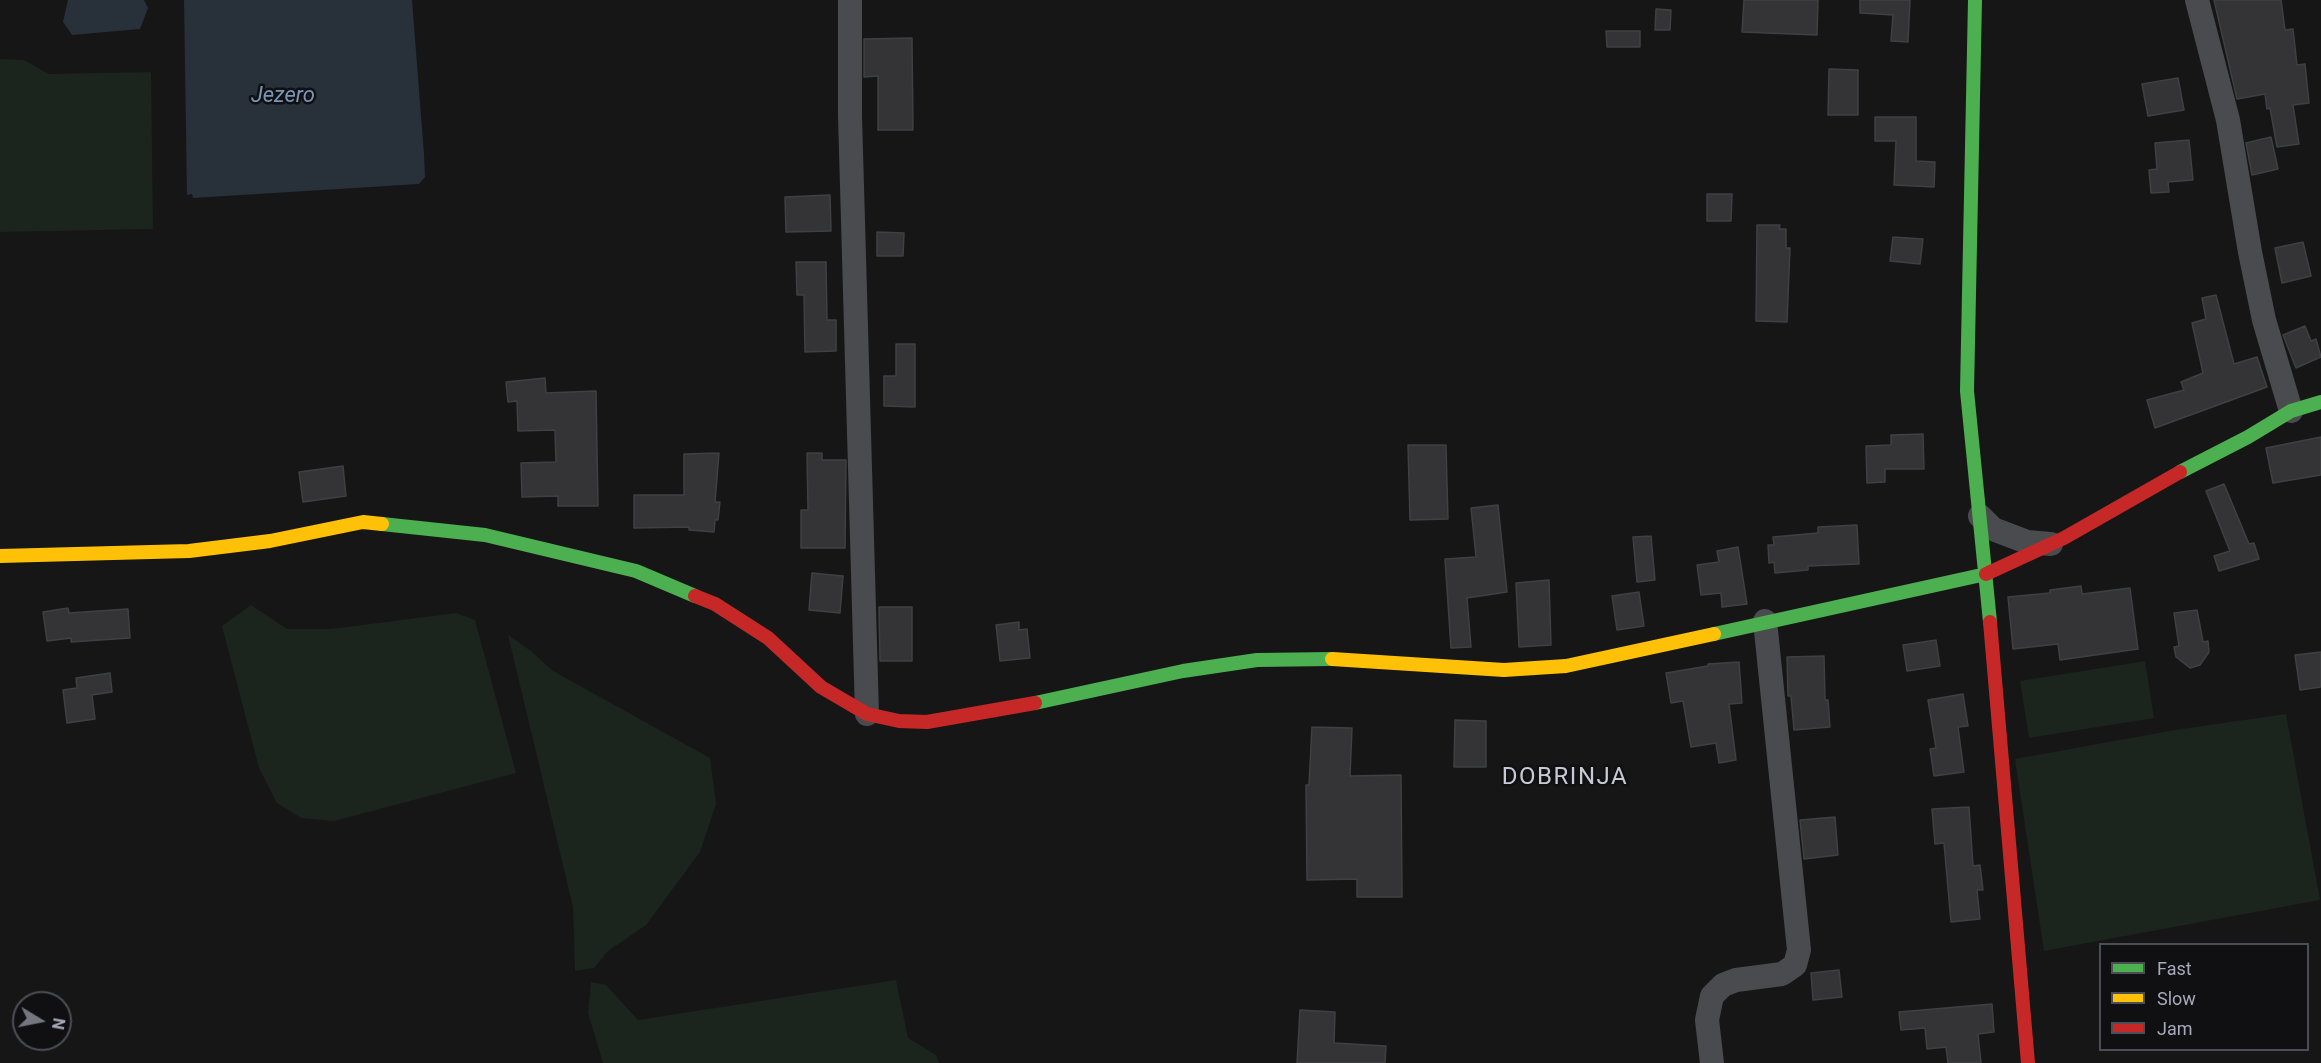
<!DOCTYPE html>
<style>
body{margin:0}
#map{position:relative;width:2321px;height:1063px;overflow:hidden;background:#161616;font-family:Roboto,sans-serif}
canvas{display:block}
.legend{position:absolute;left:2099px;top:943px;width:210px;height:108px;box-sizing:border-box;background:#101012;border:2px solid #4c4e55;margin:0;padding:8px 10px;list-style:none;font-size:18px;color:#a6aab9}
.legend li{display:flex;align-items:center;gap:12px;height:30px}
.legend b{width:30px;border:2px solid #4c4e55}
.north{position:absolute;left:12px;top:991px;width:60px;height:60px;box-sizing:border-box;background:#101012;border:2px solid #4c4e55;border-radius:50%;rotate:100deg;font-size:16px;font-weight:700;line-height:24px;text-align:center;color:#a6aab9}
.north::after{content:'';display:block;margin:auto;width:21px;height:27px;background:#747680;clip-path:polygon(50% 0,100% 100%,50% 72%,0 100%)}
</style>
<div id="map">
<canvas width="2321" height="1063"></canvas>
<ul class="legend">
<li><b style="height:8px;background:#4caf50"></b>Fast</li>
<li><b style="height:8px;background:#ffc107"></b>Slow</li>
<li><b style="height:8px;background:#c62828"></b>Jam</li>
</ul>
<div class="north">N</div>
</div>
<script>
const ctx = document.querySelector('canvas').getContext('2d');
ctx.lineJoin = 'round';
function paint(path, color) {
  ctx.fillStyle = color;
  ctx.fill(path, 'evenodd');
}
function shape(rows) {
  const path = new Path2D();
  for (const r of rows) {
    path.moveTo(r[0], r[1]);
    for (let i = 2; i < r.length; i += 2) path.lineTo(r[i], r[i + 1]);
  }
  return path;
}
function trace(path, color, width, dash) {
  ctx.strokeStyle = color;
  ctx.lineWidth = width;
  ctx.lineCap = dash ? 'butt' : 'round';
  ctx.setLineDash(dash || []);
  ctx.stroke(path);
}
function write(font, color, halo, rows, align = 'center') {
  ctx.font = font + ' Roboto,sans-serif';
  ctx.lineWidth = 5;
  ctx.setLineDash([]);
  ctx.textBaseline = 'middle';
  ctx.strokeStyle = halo;
  ctx.fillStyle = color;
  for (const [text, x, y, turn = 0] of rows) {
    ctx.save();
    ctx.translate(x, y);
    ctx.rotate((+turn || 0) * Math.PI / 180);
    ctx.textAlign = isNaN(turn) ? turn : align;
    if (halo) ctx.strokeText(text, 0, 0);
    ctx.fillText(text, 0, 0);
    ctx.restore();
  }
}
const green = shape([
 [0,59,24,60,49,74,151,72,153,229,0,232],
 [251,605,287,629,331,629,456,613,475,620,516,773,334,821,301,818,277,803,259,768,222,626],
 [508,635,531,651,553,671,710,758,716,804,700,852,646,925,608,951,594,968,575,971,573,907],
 [2145,661,2154,718,2029,738,2020,681],
 [2286,714,2320,900,2044,951,2015,759,2175,730],
 [896,980,908,1038,936,1055,939,1063,603,1063,588,1013,591,982,606,985,638,1020]
]);
const water = shape([
 [68,0,144,0,148,8,140,29,72,35,63,22],
 [184,0,412,0,424,154,425,177,419,184,193,198,192,194,187,195]
]);
const building = shape([
 [1744,0,1818,0,1817,35,1742,32,1744,0],
 [1860,0,1910,0,1908,42,1891,41,1893,15,1860,13,1860,0],
 [2214,0,2281,0,2285,30,2293,29,2297,65,2305,64,2309,103,2293,105,2299,144,2277,147,2270,108,2267,109,2265,94,2237,99,2214,0],
 [1656,9,1671,10,1670,30,1655,30,1656,9],
 [1606,31,1640,31,1640,47,1607,47,1606,31],
 [912,38,913,130,878,130,878,76,864,77,864,39,912,38],
 [1829,69,1858,70,1858,115,1828,115,1829,69],
 [2178,78,2184,110,2148,116,2142,84,2178,78],
 [1875,117,1916,117,1916,161,1935,162,1934,187,1894,185,1896,141,1875,141,1875,117],
 [2271,137,2278,169,2252,175,2246,143,2271,137],
 [2189,140,2193,180,2168,182,2169,192,2151,193,2149,170,2157,169,2155,143,2189,140],
 [1707,194,1732,194,1731,221,1707,221,1707,194],
 [830,195,831,231,786,232,785,197,830,195],
 [1757,225,1780,225,1779,229,1786,229,1786,248,1790,248,1787,322,1756,321,1757,225],
 [877,232,904,233,903,256,877,256,877,232],
 [1893,237,1923,239,1920,264,1890,261,1893,237],
 [2303,242,2311,276,2282,283,2275,248,2303,242],
 [796,262,826,262,827,320,836,320,836,351,805,352,804,295,797,295,796,262],
 [2216,295,2234,364,2257,357,2267,387,2155,428,2147,400,2184,390,2181,382,2203,373,2192,323,2206,319,2202,298,2216,295],
 [2305,326,2311,341,2316,339,2321,357,2296,368,2283,335,2305,326],
 [896,344,915,344,915,407,884,406,884,376,896,376,896,344],
 [545,378,546,393,596,391,598,506,558,506,558,496,522,497,521,463,556,462,555,430,518,431,517,401,508,402,506,382,545,378],
 [1923,434,1924,469,1885,469,1885,482,1867,483,1866,446,1891,445,1891,435,1923,434],
 [2321,437,2321,475,2273,483,2266,448,2321,437],
 [1408,445,1446,445,1448,519,1410,520,1408,445],
 [719,453,715,502,720,502,718,520,715,520,714,532,689,530,689,527,634,528,634,495,684,495,684,454,719,453],
 [807,453,822,453,822,460,846,460,845,548,801,548,801,510,808,510,807,453],
 [343,466,346,496,303,502,299,472,343,466],
 [2224,484,2249,544,2254,543,2259,559,2219,571,2214,556,2230,551,2206,491,2224,484],
 [1498,505,1507,592,1467,598,1471,647,1451,648,1445,559,1476,557,1471,508,1498,505],
 [1857,525,1859,564,1808,566,1808,570,1775,573,1774,562,1769,563,1768,545,1774,545,1773,537,1818,533,1818,527,1857,525],
 [1651,536,1655,580,1637,582,1633,537,1651,536],
 [1738,547,1747,604,1722,607,1721,593,1701,595,1697,565,1719,562,1717,551,1738,547],
 [812,573,843,576,840,613,809,610,812,573],
 [1549,580,1551,645,1519,647,1516,583,1549,580],
 [2081,586,2082,594,2130,588,2138,649,2060,660,2058,644,2013,649,2008,597,2050,593,2050,590,2081,586],
 [1639,592,1644,626,1617,630,1612,596,1639,592],
 [879,607,912,607,912,661,880,661,879,607],
 [68,608,69,613,128,609,130,638,71,642,71,638,47,641,43,612,68,608],
 [2197,610,2203,642,2208,641,2209,652,2200,665,2190,668,2176,657,2174,647,2179,646,2174,613,2197,610],
 [1019,622,1019,630,1027,629,1030,658,1000,661,996,625,1019,622],
 [1936,640,1940,666,1907,671,1903,645,1936,640],
 [2321,652,2321,687,2300,690,2295,655,2321,652],
 [1824,656,1825,700,1828,700,1830,727,1794,730,1791,696,1788,696,1787,657,1824,656],
 [1739,662,1742,703,1729,704,1736,760,1719,763,1716,743,1691,747,1683,701,1671,703,1666,673,1708,666,1708,664,1739,662],
 [110,673,112,692,92,695,95,719,67,723,63,690,77,688,76,678,110,673],
 [1963,694,1968,726,1958,727,1964,772,1934,776,1930,749,1936,748,1928,700,1963,694],
 [1455,720,1486,721,1486,767,1454,767,1455,720],
 [1312,727,1352,728,1350,776,1401,775,1402,897,1357,897,1357,879,1307,880,1306,785,1309,785,1312,727],
 [1969,807,1973,866,1980,865,1983,890,1977,890,1980,919,1951,922,1944,843,1935,844,1932,809,1969,807],
 [1835,817,1838,855,1804,859,1800,820,1835,817],
 [1839,970,1842,997,1813,1000,1811,973,1839,970],
 [1992,1004,1994,1032,1978,1034,1981,1063,1948,1063,1946,1047,1927,1049,1925,1028,1901,1030,1899,1012,1992,1004],
 [1300,1010,1335,1012,1334,1043,1386,1046,1385,1063,1297,1063,1300,1010]
]);
const street = shape([
 [850,0,850,116,867,714],
 [2197,0,2228,120,2250,252,2264,320,2291,411],
 [1980,516,1993,529,2027,542,2051,544],
 [1712,1063,1707,1020,1712,996,1723,985,1736,980,1782,974,1795,965,1799,950,1765,621]
]);
const fast = shape([
 [1975,0,1967,391,1990,622],
 [2180,472,2248,437,2291,411,2321,402],
 [382,524,485,535,636,571,695,596],
 [1714,634,1986,574],
 [1035,703,1183,671,1257,660,1332,659]
]);
const slow = shape([
 [0,556,189,551,270,541,363,522,382,524],
 [1332,659,1504,670,1566,666,1714,634]
]);
const jam = shape([
 [1986,574,2064,538,2180,472],
 [695,596,715,604,768,638,821,687,867,714,899,721,927,722,1035,703],
 [1990,622,2028,1063]
]);
const waterNames = [
 ["Jezero",283,96]
];
const quarterNames = [
 ["DOBRINJA",1565,778]
];
paint(green, '#1c241e');
paint(water, '#283039');
paint(building, '#343436');
trace(building, '#3f4043', 1.5);
trace(street, '#4a4b4f', 24);
trace(fast, '#4caf50', 14);
trace(slow, '#ffc107', 14);
trace(jam, '#c62828', 14);
write('italic 22px', '#7995b7', '#101012', waterNames);
ctx.letterSpacing = '1.5px';
write('24px', '#c7cad4', '#101012', quarterNames);
ctx.letterSpacing = '0px';
</script>
